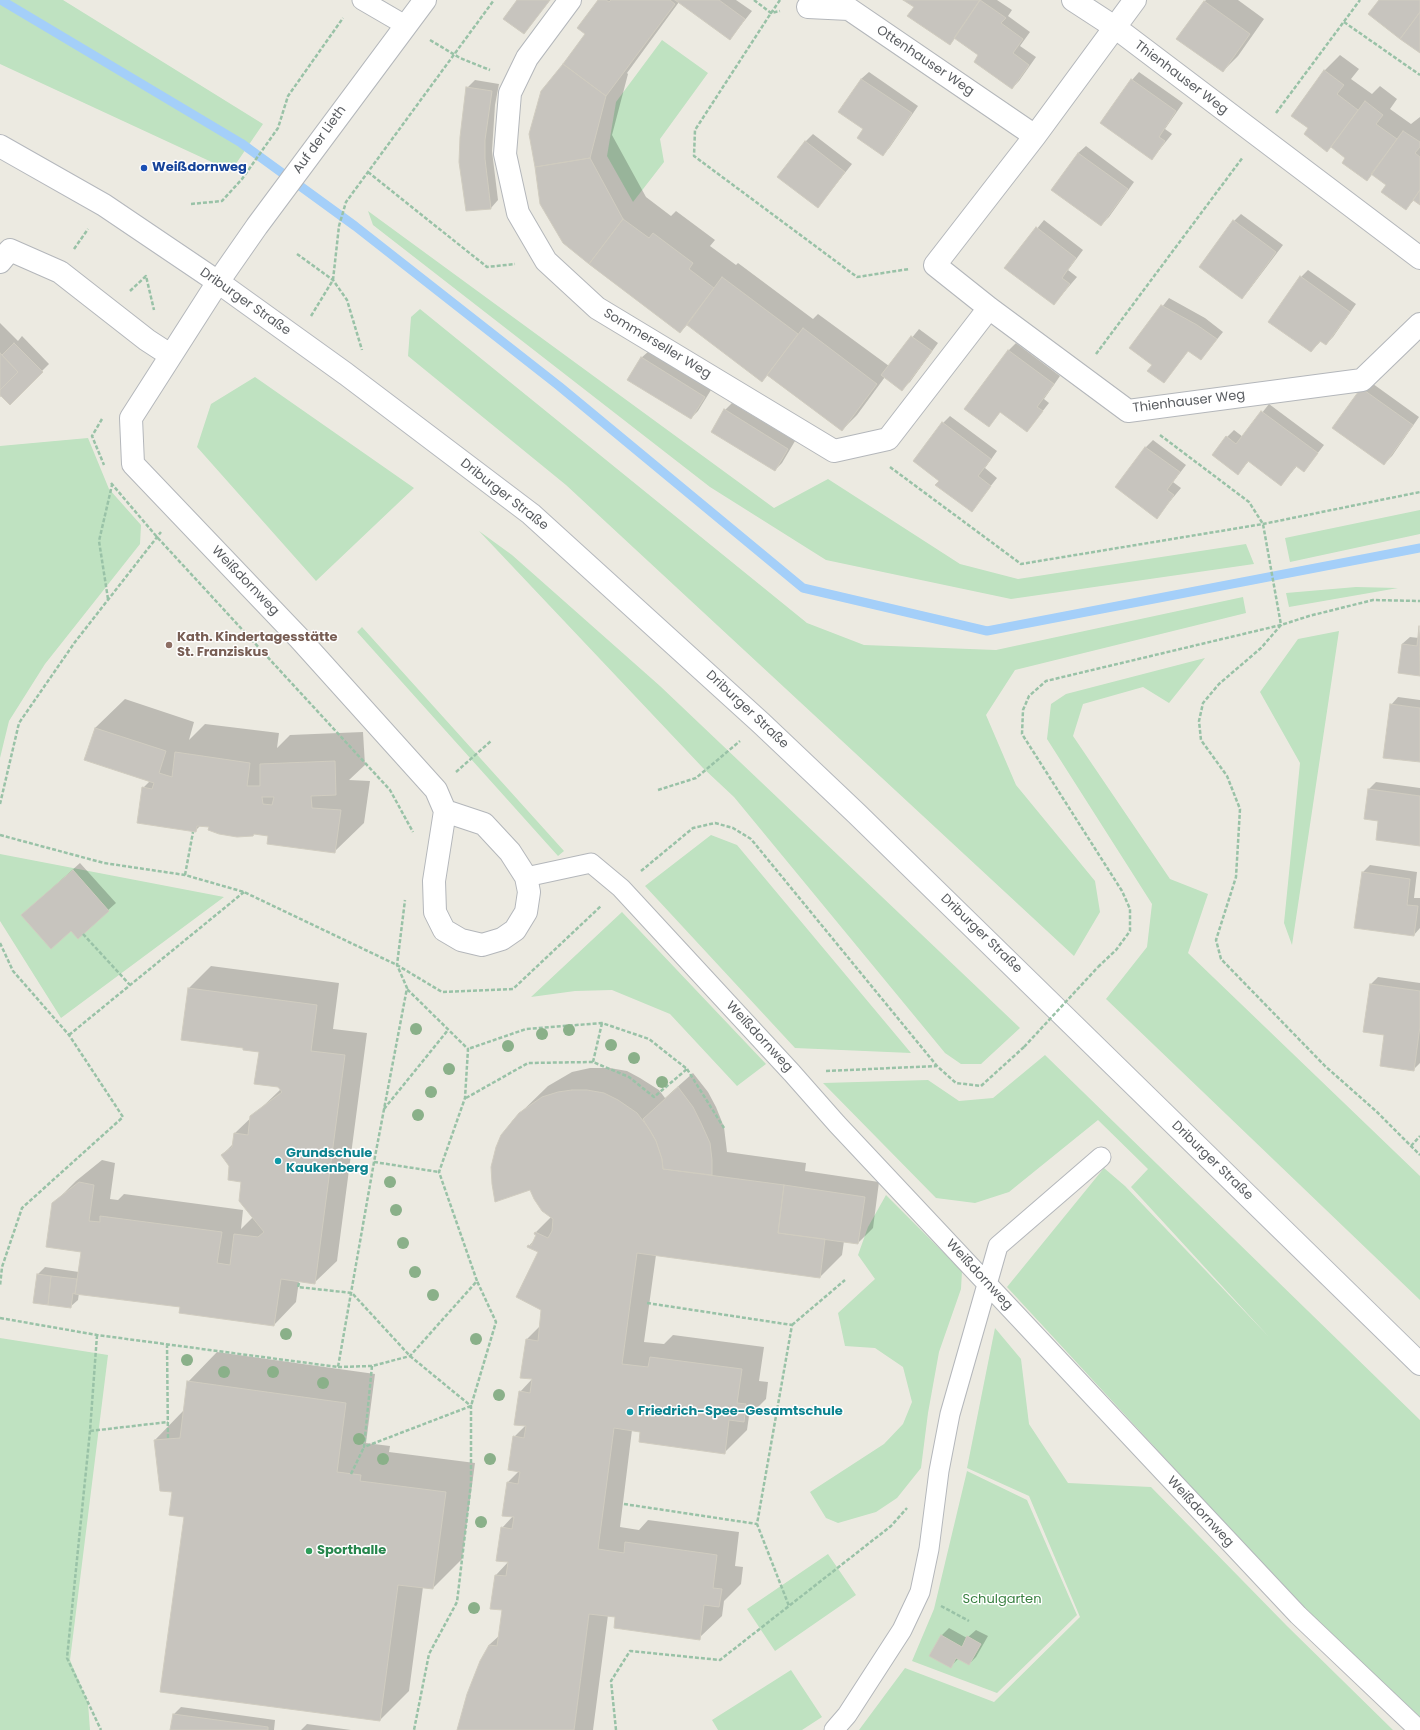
<!DOCTYPE html>
<meta charset="utf-8">
<style>
body{margin:0}
canvas{display:block;background:#eceae1}
</style>
<canvas width="1420" height="1730"></canvas>
<script>
const ctx = document.querySelector('canvas').getContext('2d');
ctx.lineJoin = 'round';
function paint(path, color) {
  ctx.fillStyle = color;
  ctx.fill(path, 'evenodd');
}
function shape(rows) {
  const path = new Path2D();
  for (const r of rows) {
    path.moveTo(r[0], r[1]);
    for (let i = 2; i < r.length; i += 2) path.lineTo(r[i], r[i + 1]);
  }
  return path;
}
function trace(path, color, width, dash) {
  ctx.strokeStyle = color;
  ctx.lineWidth = width;
  ctx.lineCap = dash ? 'butt' : 'round';
  ctx.setLineDash(dash || []);
  ctx.stroke(path);
}
function write(font, color, halo, rows, align = 'center') {
  ctx.font = font + ' Poppins,sans-serif';
  ctx.lineWidth = 3;
  ctx.setLineDash([]);
  ctx.textBaseline = 'middle';
  ctx.strokeStyle = halo;
  ctx.fillStyle = color;
  for (const [text, x, y, turn = 0] of rows) {
    ctx.save();
    ctx.translate(x, y);
    ctx.rotate((+turn || 0) * Math.PI / 180);
    ctx.textAlign = isNaN(turn) ? turn : align;
    if (halo) ctx.strokeText(text, 0, 0);
    ctx.fillText(text, 0, 0);
    ctx.restore();
  }
}
const green = shape([
 [0,0,63,0,263,124,231,171,0,64],
 [662,40,708,73,660,139,664,162,633,202,607,156,616,102],
 [368,211,774,508,828,479,960,564,1018,579,1246,544,1254,564,1011,599,826,560,710,487,373,225],
 [420,309,807,623,864,645,996,650,1243,597,1246,613,1015,670,986,715,1016,785,1095,881,1100,912,1074,956,566,485,408,356,411,317],
 [255,377,414,488,316,581,197,447,211,404],
 [88,438,109,489,141,525,140,544,45,664,9,721,0,758,0,446],
 [1420,510,1420,534,1290,562,1285,538],
 [479,531,512,555,660,686,1020,1028,981,1064,961,1064,945,1053,734,797,703,768],
 [1356,587,1398,588,1289,607,1286,593],
 [362,627,564,851,558,856,357,632],
 [1339,631,1292,945,1284,923,1300,763,1260,692,1298,639],
 [1205,658,1169,703,1143,687,1083,704,1073,736,1170,879,1208,894,1188,953,1420,1176,1420,1300,1106,999,1147,947,1152,904,1047,739,1051,704,1066,694],
 [711,835,737,845,911,1053,795,1048,645,886],
 [0,854,224,897,61,1018,0,921],
 [622,912,766,1064,737,1086,670,1014,612,990,575,991,531,997],
 [1045,1055,1420,1420,1420,1717,1304,1609,1007,1287,1104,1168,1125,1186,1269,1337,1131,1187,1148,1169,1098,1120,1009,1192,975,1203,936,1198,823,1083,928,1080,959,1101,993,1098],
 [886,1195,962,1271,961,1289,939,1352,928,1413,921,1468,897,1498,876,1512,838,1523,826,1518,810,1492,884,1444,903,1424,912,1402,903,1367,875,1348,845,1346,838,1313,875,1279,858,1255,868,1227],
 [995,1328,1021,1359,1029,1424,1068,1483,1151,1487,1287,1626,1393,1730,859,1730,905,1668,994,1702,1080,1617,1029,1496,967,1468],
 [0,1338,108,1355,70,1660,88,1703,90,1730,0,1730],
 [967,1471,1027,1500,1077,1615,997,1693,912,1661,934,1609],
 [828,1554,856,1595,775,1651,747,1609],
 [791,1670,822,1717,802,1730,718,1730,712,1720]
]);
const shadow = shape([
 [519,0,550,0,524,33],
 [600,0,736,0,752,11,730,39,679,2,627,73,628,74,612,135,646,197,671,216,676,211,715,240,710,246,736,265,738,263,813,319,818,314,889,366,919,329,938,343,910,382,902,389,885,377,857,415,842,430,767,375,688,324,680,332,589,264,586,34],
 [905,0,997,0,1012,10,1008,16,1030,32,1020,46,1036,57,1019,81,1012,88,980,55,955,38,949,44,915,7],
 [1206,0,1238,0,1264,19,1238,56,1223,71,1204,2],
 [1340,55,1359,69,1351,79,1372,94,1380,86,1397,99,1390,109,1411,124,1420,117,1420,204,1414,200,1405,209,1387,185,1372,174,1366,180,1347,158,1331,146,1327,150,1310,128,1292,115,1325,70],
 [869,72,918,106,890,147,883,155,864,129,861,79],
 [1139,72,1183,103,1165,129,1172,134,1152,159,1101,123,1132,80],
 [475,80,499,84,495,105,492,151,498,200,491,208,467,88],
 [813,134,852,164,818,207,805,142],
 [1086,146,1134,182,1109,217,1101,225,1078,153],
 [1241,214,1283,245,1249,290,1242,298,1234,221],
 [1044,220,1083,250,1068,270,1077,277,1054,304,1006,267],
 [1308,270,1356,304,1333,337,1326,344,1321,341,1311,351,1301,277],
 [1169,298,1205,318,1223,332,1201,359,1189,350,1164,382,1153,365,1130,348],
 [0,323,18,341,22,336,49,364,10,403,2,395,0,397],
 [18,371,19,373,3,386],
 [1016,343,1060,376,1044,399,1049,403,1027,431,1001,411,989,426,1008,351],
 [649,351,711,390,698,411,691,418,641,358],
 [1369,381,1419,417,1392,456,1384,464,1334,427],
 [732,403,795,441,782,463,775,470,725,410],
 [1269,404,1324,445,1304,471,1297,466,1281,485,1249,461,1238,473,1227,437,1234,430,1243,437],
 [950,416,997,451,985,468,997,478,971,511,940,480,943,423],
 [1153,440,1186,465,1173,482,1181,488,1157,517,1116,487,1146,447],
 [1420,629,1420,675,1399,672,1402,644,1410,637,1419,638],
 [1398,697,1420,700,1420,761,1391,705],
 [125,699,194,722,189,740,205,724,279,733,277,748,290,735,363,732,365,765,349,780,370,781,364,823,334,852,269,835,201,825,196,830,143,788,151,780,95,728],
 [1376,782,1420,788,1420,845,1379,820,1368,790],
 [80,863,116,903,78,937,71,929,30,908],
 [1370,865,1417,872,1414,898,1420,898,1420,928,1414,935,1363,872],
 [211,966,339,983,333,1029,367,1033,337,1261,314,1283,299,1281,296,1302,274,1325,181,1306,79,1293,78,1300,70,1307,38,1274,45,1267,79,1272,82,1251,53,1204,76,1181,102,1160,115,1163,110,1199,118,1200,124,1194,243,1210,241,1229,253,1217,242,1181,222,1155,234,1143,235,1133,281,1089,260,1051,244,1047,189,988],
 [1378,977,1420,983,1420,1063,1413,1070,1385,1034,1371,984],
 [590,1068,610,1068,627,1071,640,1078,659,1090,665,1098,693,1073,708,1092,716,1107,724,1127,727,1152,806,1163,805,1171,879,1182,873,1228,858,1243,844,1241,842,1255,820,1277,656,1255,644,1342,664,1344,673,1335,764,1347,759,1381,768,1382,766,1399,749,1416,747,1430,724,1453,632,1430,620,1527,639,1530,648,1520,739,1532,735,1566,743,1567,741,1584,724,1601,722,1616,699,1638,608,1615,593,1730,458,1730,489,1645,500,1635,503,1609,496,1575,509,1561,502,1528,513,1516,508,1482,519,1471,514,1437,526,1425,520,1392,533,1378,527,1339,540,1326,542,1309,540,1252,529,1246,535,1239,538,1234,536,1232,551,1217,502,1135,513,1120,548,1086,572,1072],
 [217,1352,375,1374,366,1443,390,1446,389,1452,475,1463,462,1559,433,1588,423,1587,409,1691,380,1720,185,1516,173,1491,155,1440,184,1410,188,1382],
 [949,1628,967,1638,976,1630,988,1636,976,1657,969,1664,959,1658,950,1667,930,1656,942,1635],
 [181,1707,275,1720,274,1730,171,1730,174,1714],
 [307,1724,351,1730,301,1730]
]);
const stream = shape([
 [1,0,241,143,355,226,559,386,803,588,987,631,1420,548]
]);
const building = shape([
 [550,0,524,34,503,19,517,0,550,0],
 [598,0,606,0,609,2,611,0,670,0,675,4,606,96,563,64,585,34,577,28,598,0],
 [675,0,719,0,745,19,730,40,675,0],
 [903,0,980,0,950,45,907,16,914,7,903,0],
 [980,0,1006,18,1001,23,1023,39,1013,53,1029,65,1012,89,974,62,978,55,954,38,980,0],
 [1379,0,1420,0,1420,12,1400,39,1368,14,1379,0],
 [1204,1,1250,34,1223,72,1176,39,1204,1],
 [1420,12,1420,53,1400,39,1420,12],
 [563,64,606,96,590,158,535,167,529,134,541,91,563,64],
 [1324,70,1344,85,1337,94,1358,110,1327,152,1304,134,1308,128,1291,116,1324,70],
 [861,79,912,113,883,156,857,138,863,129,838,112,861,79],
 [1131,79,1176,111,1159,137,1165,141,1152,160,1100,123,1131,79],
 [466,87,492,91,485,140,485,159,491,209,466,211,459,162,460,137,466,87],
 [1365,101,1383,115,1376,124,1397,139,1367,181,1342,163,1345,158,1331,147,1365,101],
 [1403,131,1420,142,1420,147,1415,153,1420,157,1420,190,1406,210,1381,192,1386,185,1371,174,1403,131],
 [805,141,845,172,818,208,777,177,805,141],
 [1078,153,1128,189,1101,226,1051,190,1078,153],
 [590,158,623,219,589,264,563,243,540,204,535,167,590,158],
 [1420,190,1420,205,1413,200,1420,190],
 [623,219,649,238,653,233,693,263,689,269,714,288,680,333,589,264,623,219],
 [1233,220,1276,252,1242,299,1199,267,1233,220],
 [1036,227,1076,258,1062,278,1070,284,1054,305,1004,268,1036,227],
 [1300,276,1350,312,1326,345,1320,341,1311,352,1268,322,1300,276],
 [722,277,798,334,762,382,687,325,722,277],
 [1161,305,1197,325,1217,339,1201,360,1188,351,1164,383,1147,371,1152,365,1129,348,1161,305],
 [803,328,877,384,842,431,767,375,803,328],
 [911,336,932,351,902,391,881,375,911,336],
 [14,343,43,372,10,405,0,395,0,390,18,372,2,355,14,343],
 [1008,350,1054,384,1037,407,1043,411,1027,432,1000,412,989,427,964,409,1008,350],
 [0,353,18,372,0,390,0,353],
 [641,357,705,397,691,419,627,380,641,357],
 [1361,388,1413,425,1384,465,1332,428,1361,388],
 [724,409,788,449,775,471,711,432,724,409],
 [1261,411,1318,453,1304,472,1296,466,1281,486,1248,461,1238,475,1212,455,1226,436,1236,444,1261,411],
 [942,422,991,459,978,476,991,486,972,512,935,485,939,481,913,461,942,422],
 [1145,447,1180,472,1167,490,1174,495,1157,519,1115,487,1145,447],
 [1419,626,1420,676,1398,673,1402,644,1417,646,1419,626],
 [1390,704,1420,708,1420,762,1383,758,1390,704],
 [95,728,166,751,159,773,172,777,175,752,250,763,247,786,260,786,260,764,335,761,336,795,311,796,312,808,341,810,335,853,267,844,268,836,254,834,253,836,237,837,219,834,208,830,209,827,197,826,196,832,137,823,142,787,152,789,154,783,84,760,95,728],
 [262,797,274,797,272,805,263,804,262,797],
 [1368,789,1420,796,1420,846,1376,840,1378,821,1364,819,1368,789],
 [73,870,109,911,78,939,71,931,51,949,21,915,73,870],
 [1362,872,1410,879,1407,905,1418,906,1414,936,1354,928,1362,872],
 [1370,984,1420,991,1420,1026,1414,1071,1380,1066,1384,1035,1363,1032,1370,984],
 [188,988,317,1005,311,1051,345,1055,315,1284,281,1279,274,1326,179,1313,180,1307,75,1294,81,1252,46,1247,52,1203,79,1182,94,1185,89,1221,100,1222,100,1216,222,1232,217,1263,230,1265,234,1234,258,1237,264,1232,239,1201,241,1182,228,1180,229,1166,221,1155,232,1147,234,1133,248,1135,250,1116,282,1092,278,1087,254,1084,259,1052,243,1050,243,1048,181,1040,188,988],
 [678,1087,693,1107,701,1123,710,1143,712,1160,712,1175,663,1169,662,1159,656,1141,643,1119,678,1087],
 [572,1090,587,1090,604,1093,618,1100,637,1113,650,1130,656,1141,662,1159,663,1169,784,1185,778,1233,825,1239,820,1278,637,1253,622,1364,648,1367,650,1357,742,1369,737,1403,746,1404,744,1422,729,1420,725,1454,639,1442,640,1432,614,1428,598,1549,624,1553,625,1542,717,1555,713,1588,722,1589,719,1607,704,1605,700,1640,614,1628,615,1617,589,1614,574,1730,457,1730,467,1694,480,1661,489,1645,497,1646,502,1610,490,1609,495,1575,506,1576,508,1562,496,1561,501,1527,512,1529,514,1517,502,1516,507,1482,518,1484,520,1472,508,1470,513,1436,524,1438,526,1426,514,1425,519,1391,530,1393,532,1379,520,1378,526,1339,538,1341,541,1310,516,1297,538,1252,527,1247,528,1245,531,1246,536,1235,534,1234,535,1232,548,1238,552,1231,553,1219,542,1211,534,1199,530,1190,495,1202,492,1184,491,1167,496,1147,501,1135,519,1113,542,1097,558,1092,572,1090],
 [784,1185,865,1197,858,1244,778,1233,784,1185],
 [37,1274,51,1276,48,1305,33,1303,37,1274],
 [51,1276,77,1279,75,1294,73,1293,71,1308,48,1305,51,1276],
 [187,1381,346,1403,337,1472,361,1475,360,1481,446,1492,433,1589,398,1585,380,1721,160,1692,184,1517,169,1515,172,1492,160,1491,154,1440,180,1438,187,1381],
 [941,1635,962,1647,967,1636,981,1644,969,1665,956,1658,951,1668,929,1656,941,1635],
 [173,1714,268,1727,268,1730,170,1730,173,1714]
]);
const path = shape([
 [754,0,771,13,780,11],
 [780,0,771,13,695,130,694,156,857,277,909,269],
 [1344,22,1420,75],
 [430,40,460,58,490,70],
 [1276,113,1360,0],
 [368,172,487,267,515,264],
 [191,204,222,201,242,179,278,128,288,96,343,18],
 [74,249,88,229],
 [297,254,333,280,347,300,362,350],
 [130,291,146,276,154,310],
 [311,316,333,280,339,226,346,202,494,0],
 [1096,354,1243,157],
 [102,419,92,436,104,465],
 [1160,435,1249,502,1263,524,1281,625,1261,648,1219,684,1203,703,1199,721,1201,740,1227,776,1240,809,1236,877,1216,940,1221,959,1325,1066,1377,1112,1420,1155],
 [890,467,1021,564,1263,524,1420,492],
 [111,483,157,537,390,790,413,832],
 [108,599,99,541,112,485],
 [456,772,491,741],
 [658,790,696,778,740,741],
 [0,804,19,723,75,642,161,532],
 [0,835,104,863,185,875,244,892,397,965,442,992,513,989,601,906],
 [641,871,693,828,715,823,733,828,751,839,937,1066,956,1083,981,1086,1024,1047],
 [185,875,193,832],
 [83,934,130,985],
 [0,943,13,971,69,1035,123,1117,22,1208,2,1267,0,1286],
 [1098,967,1116,950,1130,931,1130,909,1122,891,1022,734,1023,710,1029,696,1046,681,1281,625,1309,616,1373,600,1420,601],
 [69,1035,244,892],
 [593,1062,602,1023],
 [687,1069,724,1128],
 [826,1071,937,1066],
 [466,1098,528,1063,593,1062,629,1077,654,1097,687,1069,649,1039,602,1023,526,1029,468,1049],
 [384,1109,448,1030],
 [1411,1146,1420,1136],
 [374,1162,439,1172],
 [299,1283,298,1287,352,1293,410,1356,471,1406,471,1483,457,1602,429,1654,414,1730],
 [647,1303,792,1325,757,1524,789,1606],
 [0,1318,97,1335,338,1367,374,1162,407,988,397,965,405,900],
 [792,1325,845,1280],
 [97,1335,90,1431,67,1658,101,1730],
 [167,1344,168,1439],
 [372,1366,364,1447,471,1406,496,1322,477,1281],
 [338,1367,372,1366,410,1356,477,1281,439,1172,465,1098,468,1049,407,989],
 [90,1431,168,1422],
 [351,1474,364,1447],
 [624,1504,757,1524],
 [941,1606,969,1621],
 [616,1730,611,1681,630,1651,720,1660,891,1526,907,1508]
]);
const service = shape([
 [362,0,405,25],
 [526,877,591,863,621,888,792,1073,837,1124,1298,1615,1419,1730],
 [834,1730,847,1715,902,1630,920,1592,929,1549,939,1471,950,1414,998,1246,1101,1157]
]);
const minor = shape([
 [425,0,257,226,218,282,131,418,133,464,299,638,436,790,445,811,434,881,435,912,444,930,461,940,482,945,502,939,515,930,526,912,529,892,526,877,510,852,484,824,445,811],
 [570,0,527,58,510,93,505,154,518,213,546,261,597,308,834,451,888,439,989,308],
 [1073,0,1116,28,1420,258],
 [1135,0,1035,136,935,265,989,308,1128,411,1362,380,1420,324],
 [808,7,849,9,1035,136],
 [0,262,10,250,60,272,147,340,170,355]
]);
const secondary = shape([
 [0,146,104,205,218,282,346,374,531,514,761,723,856,813,1420,1364]
]);
const pathBridge = shape([
 [1024,1047,1098,967]
]);
const trees = [
 [416,1029],
 [569,1030],
 [542,1034],
 [611,1045],
 [508,1046],
 [634,1058],
 [449,1069],
 [662,1082],
 [431,1092],
 [418,1115],
 [390,1182],
 [396,1210],
 [403,1243],
 [415,1272],
 [433,1295],
 [286,1334],
 [476,1339],
 [187,1360],
 [224,1372],
 [273,1372],
 [323,1383],
 [499,1395],
 [359,1439],
 [383,1459],
 [490,1459],
 [481,1522],
 [474,1608]
];
const markers = [
 [144,168,4,"#1a4fb4"],
 [169,645,4,"#8d6e63"],
 [278,1161,4,"#0f9aa8"],
 [630,1412,4,"#0f9aa8"],
 [309,1551,4,"#2e9e5b"]
];
const streetNames = [
 ["Ottenhauser Weg",925,61,34],
 ["Thienhauser Weg",1181,78,37],
 ["Auf der Lieth",320,140,-54],
 ["Driburger Straße",245,302,35],
 ["Sommerseller Weg",657,344,31],
 ["Thienhauser Weg",1189,402,-7],
 ["Driburger Straße",504,495,38],
 ["Weißdornweg",245,581,46],
 ["Driburger Straße",747,710,43],
 ["Driburger Straße",981,934,44],
 ["Weißdornweg",759,1037,47],
 ["Driburger Straße",1212,1161,44],
 ["Weißdornweg",979,1275,47],
 ["Weißdornweg",1200,1512,47]
];
const transitNames = [
 ["Weißdornweg",152,168]
];
const educationNames = [
 ["Kath. Kindertagesstätte",177,638],
 ["St. Franziskus",177,653]
];
const cultureNames = [
 ["Grundschule",286,1154],
 ["Kaukenberg",286,1169],
 ["Friedrich-Spee-Gesamtschule",638,1412]
];
const leisureNames = [
 ["Sporthalle",317,1551]
];
const parkNames = [
 ["Schulgarten",1002,1600]
];
paint(green, '#bfe2c1');
paint(shadow, '#0003');
trace(stream, '#a4cff9', 9);
paint(building, '#c7c4be');
trace(building, '#d0ccc0', 1);
trace(service, '#b4b7bb', 21);
trace(minor, '#b4b7bb', 24);
trace(secondary, '#b5b8bd', 24);
trace(path, '#99c2a7', 2.5, [4, 2]);
trace(service, '#fff', 19);
trace(minor, '#fff', 22);
trace(secondary, '#fff', 22);
trace(pathBridge, '#99c2a7', 2.5, [4, 2]);
ctx.fillStyle = '#8ab089';
for (const [x, y] of trees) {
  ctx.beginPath();
  ctx.arc(x, y, 6, 0, 2 * Math.PI);
  ctx.fill();
}
for (const [x, y, r, color] of markers) {
  const dot = new Path2D();
  dot.arc(x, y, r, 0, 2 * Math.PI);
  ctx.fillStyle = color;
  ctx.fill(dot);
  trace(dot, '#fff', 1.5);
}
write('13px', '#5a5d61', '#fff', streetNames);
write('bold 13px', '#164399', '#fff', transitNames, 'left');
write('bold 13px', '#785e54', '#fff', educationNames, 'left');
write('bold 13px', '#0d838f', '#fff', cultureNames, 'left');
write('bold 13px', '#27864d', '#fff', leisureNames, 'left');
write('13px', '#398141', '#fff', parkNames);
</script>
